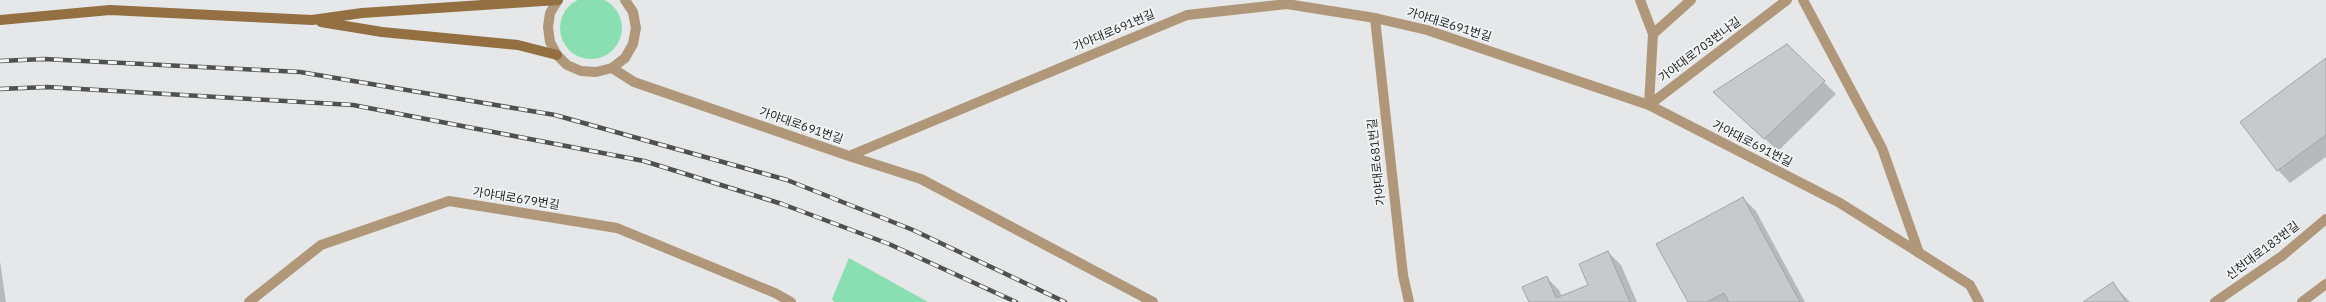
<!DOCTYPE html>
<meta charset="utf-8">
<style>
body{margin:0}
canvas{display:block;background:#e5e7e9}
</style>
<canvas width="2326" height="302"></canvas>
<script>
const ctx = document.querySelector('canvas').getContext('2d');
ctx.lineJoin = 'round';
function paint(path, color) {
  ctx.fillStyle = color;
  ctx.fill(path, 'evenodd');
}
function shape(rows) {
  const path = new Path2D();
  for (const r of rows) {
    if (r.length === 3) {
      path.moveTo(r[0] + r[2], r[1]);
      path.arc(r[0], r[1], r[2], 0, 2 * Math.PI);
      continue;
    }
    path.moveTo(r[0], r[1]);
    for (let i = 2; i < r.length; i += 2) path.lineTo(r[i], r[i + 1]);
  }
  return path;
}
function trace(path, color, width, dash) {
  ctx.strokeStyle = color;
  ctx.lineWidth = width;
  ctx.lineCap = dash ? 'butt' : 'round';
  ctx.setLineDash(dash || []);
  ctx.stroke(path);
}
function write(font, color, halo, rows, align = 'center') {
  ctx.font = font + ' "IBM Plex Sans","Noto Sans KR",sans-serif';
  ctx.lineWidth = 3.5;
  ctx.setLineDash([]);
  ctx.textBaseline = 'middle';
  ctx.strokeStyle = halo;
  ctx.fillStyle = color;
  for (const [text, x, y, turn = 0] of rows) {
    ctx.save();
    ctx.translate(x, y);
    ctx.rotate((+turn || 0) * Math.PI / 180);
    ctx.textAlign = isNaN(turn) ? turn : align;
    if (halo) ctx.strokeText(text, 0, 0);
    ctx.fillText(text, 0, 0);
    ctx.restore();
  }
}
const green = shape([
 [591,28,31],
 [849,258,928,302,834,302,832,299]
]);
const shadow = shape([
 [1787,46,1836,94,1778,151,1727,104],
 [2326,60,2326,157,2290,183,2278,170],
 [1743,198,1756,211,1805,302,1689,302],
 [1608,252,1621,265,1637,302,1530,302,1547,278,1559,290,1562,297,1589,285],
 [0,261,6,302,0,302],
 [2113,284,2130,302,2085,302]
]);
const building = shape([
 [1787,44,1825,81,1764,139,1713,92,1787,44],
 [2326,58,2326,135,2277,171,2240,122,2326,58],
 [1743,197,1800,302,1729,302,1724,293,1707,302,1688,302,1656,244,1743,197],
 [1608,251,1630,302,1529,302,1522,287,1547,276,1556,298,1588,285,1579,264,1608,251],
 [2113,282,2126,302,2083,302,2113,282]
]);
const service = shape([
 [1640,0,1653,34,1649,105],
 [1803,0,1882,148,1919,253],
 [1375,18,1403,275,1409,302],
 [1653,34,1691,0]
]);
const minor = shape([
 [558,0,550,13,548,27,550,42,557,55,567,65,581,71,596,72,612,68,625,58,633,44,636,28,633,12,625,0],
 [612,68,634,82,849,156,1187,15,1287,4,1375,18,1427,30,1649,105,1840,203,1970,285,1979,302],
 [1649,105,1787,0],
 [849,156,921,179,1153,302],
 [249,302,321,245,449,201,617,228,775,293,791,302],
 [2215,302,2282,256,2326,219],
 [2302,302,2326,284]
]);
const secondary = shape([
 [0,20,110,10,312,20,362,13,558,0],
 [321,22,382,32,518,45,557,55]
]);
const rail = shape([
 [0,61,44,59,300,72,555,115,787,180,913,230,1065,302],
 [0,89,47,87,353,105,644,161,782,204,889,244,1016,302]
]);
const streetNames = [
 ["가야대로691번길",1449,25,17],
 ["가야대로691번길",1114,31,-23],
 ["가야대로703번나길",1700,50,-37],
 ["가야대로691번길",801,126,19],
 ["가야대로691번길",1752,144,27],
 ["가야대로681번길",1377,162,-96],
 ["가야대로679번길",516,199,9],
 ["신천대로183번길",2263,251,-37]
];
paint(green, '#89deb2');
paint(shadow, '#0003');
paint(building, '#c7c9cb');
trace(building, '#a2a4a6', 1);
trace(service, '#b09779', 10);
trace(minor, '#b09779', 10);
trace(secondary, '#936f42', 10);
trace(rail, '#4f5050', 4.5);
trace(rail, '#f3f5f7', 3, [9]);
write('12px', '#1f2020', '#f3f5f7', streetNames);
</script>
